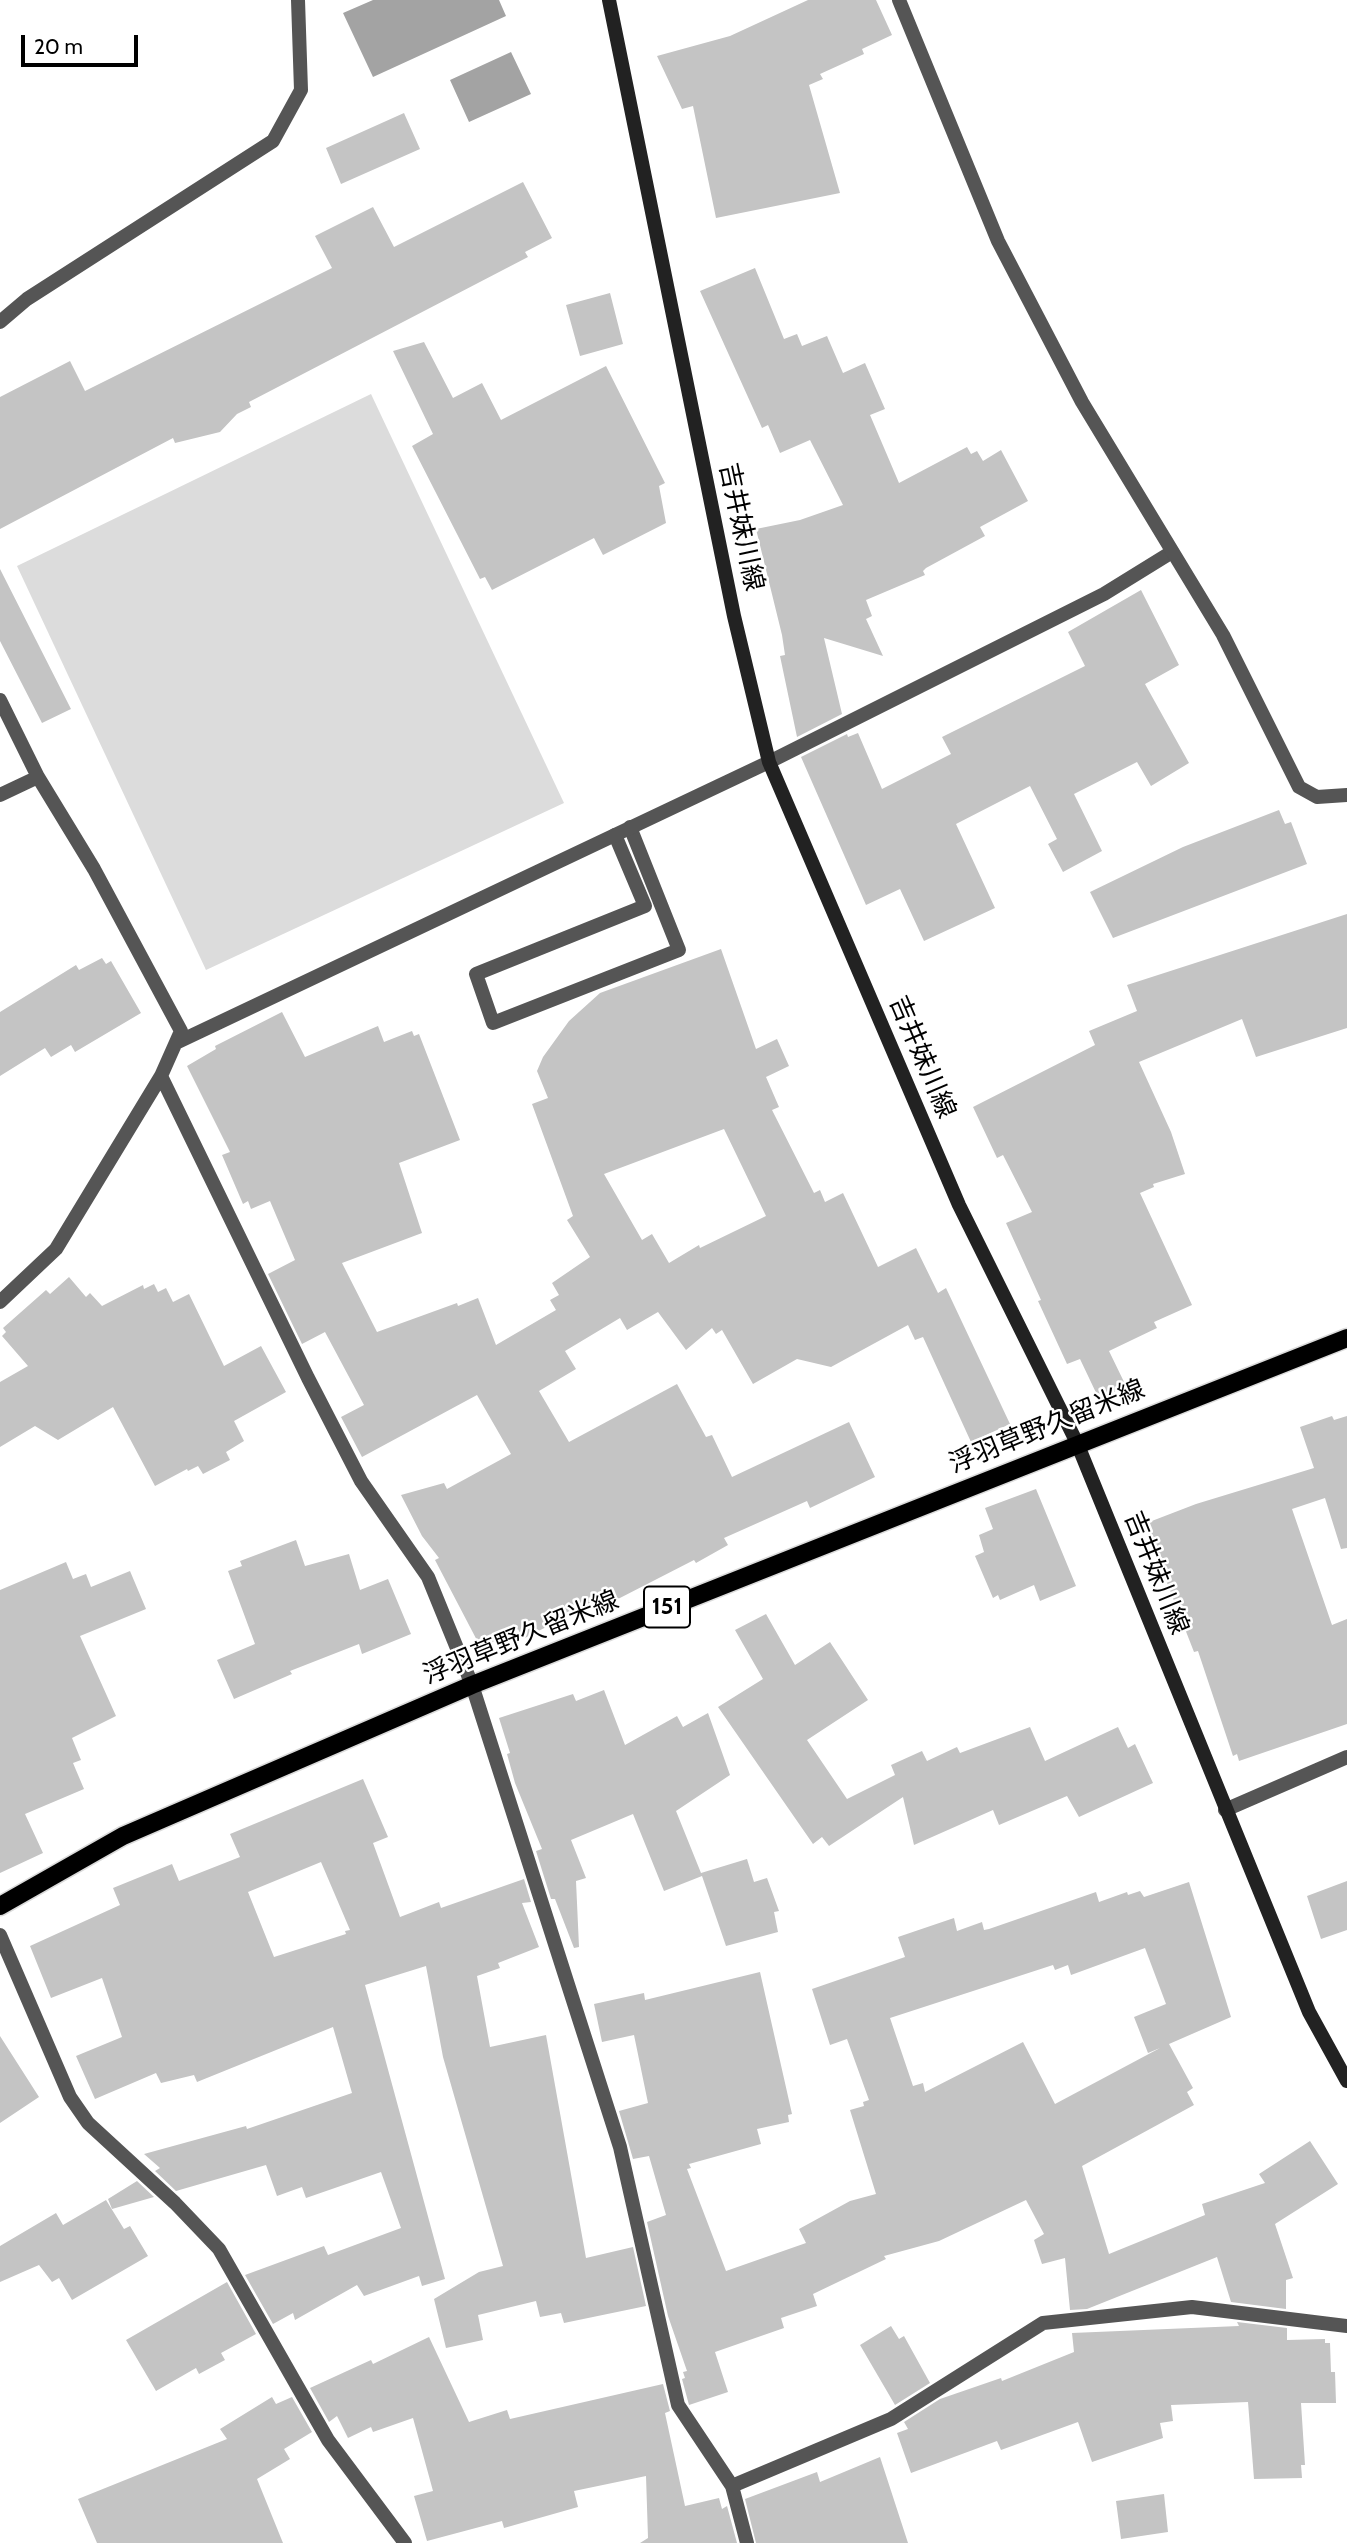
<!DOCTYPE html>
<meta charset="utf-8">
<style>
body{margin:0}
#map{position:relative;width:1347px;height:2543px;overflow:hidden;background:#fff;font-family:Cabin,sans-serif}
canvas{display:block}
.scale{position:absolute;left:21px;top:35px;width:117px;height:32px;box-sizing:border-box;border:4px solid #000;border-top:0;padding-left:9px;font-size:21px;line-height:24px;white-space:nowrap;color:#000;-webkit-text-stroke:5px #fff;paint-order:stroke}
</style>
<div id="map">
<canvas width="1347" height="2543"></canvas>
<div class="scale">20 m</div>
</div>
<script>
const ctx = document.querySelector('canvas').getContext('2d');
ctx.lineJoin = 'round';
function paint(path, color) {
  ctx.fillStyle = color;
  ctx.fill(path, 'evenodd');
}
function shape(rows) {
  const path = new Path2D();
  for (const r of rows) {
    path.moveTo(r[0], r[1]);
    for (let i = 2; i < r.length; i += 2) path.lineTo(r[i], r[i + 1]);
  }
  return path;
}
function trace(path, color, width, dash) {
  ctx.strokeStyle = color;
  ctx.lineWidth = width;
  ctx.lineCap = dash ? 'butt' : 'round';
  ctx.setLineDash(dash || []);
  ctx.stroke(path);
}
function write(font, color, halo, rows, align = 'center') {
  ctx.font = font + ' Cabin,"Noto Sans JP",sans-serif';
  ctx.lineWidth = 5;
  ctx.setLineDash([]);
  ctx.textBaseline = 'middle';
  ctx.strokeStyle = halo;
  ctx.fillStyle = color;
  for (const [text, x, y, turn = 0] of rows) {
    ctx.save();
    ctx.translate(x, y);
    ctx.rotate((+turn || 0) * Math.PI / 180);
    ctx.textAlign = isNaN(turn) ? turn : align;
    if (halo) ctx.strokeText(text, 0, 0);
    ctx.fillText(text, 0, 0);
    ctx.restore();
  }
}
const green = shape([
 [371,394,564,803,206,970,17,566]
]);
const water = shape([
 [373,0,499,0,506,16,373,77,343,13],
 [511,52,531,94,469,122,450,80]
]);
const building = shape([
 [808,0,876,0,892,35,862,49,864,54,820,74,823,79,809,85,840,193,716,218,693,106,682,109,657,56,730,36],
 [404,113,420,149,341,184,326,148],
 [523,182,552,238,525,252,528,257,249,402,251,407,237,414,220,432,175,443,173,438,0,529,0,397,70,361,85,391,332,268,315,236,373,207,394,247],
 [755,268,784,339,797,334,802,346,827,336,843,373,865,363,885,409,870,415,899,483,967,447,971,454,977,451,983,461,1001,450,1028,501,980,527,985,536,926,568,923,571,925,575,866,600,872,616,866,619,883,656,824,638,842,714,797,737,780,656,785,655,782,635,756,529,800,520,843,505,810,440,780,453,768,425,762,428,700,291],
 [610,293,623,344,580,356,566,305],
 [424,342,453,398,482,383,501,420,606,366,665,483,659,486,666,523,603,555,594,538,492,590,485,577,480,579,412,446,433,434,393,351],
 [0,569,71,709,42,723,0,641],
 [1141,590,1179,665,1145,684,1189,763,1151,786,1137,762,1074,794,1102,851,1063,872,1048,844,1057,839,1030,786,956,824,995,908,924,941,900,889,866,905,801,757,847,734,848,737,858,733,882,789,951,754,942,737,1085,666,1068,632],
 [1279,810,1285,824,1291,822,1307,864,1113,938,1090,892,1183,847],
 [1347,914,1347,1028,1256,1057,1242,1019,1139,1062,1171,1132,1185,1174,1153,1184,1154,1187,1140,1193,1192,1305,1154,1322,1157,1328,1109,1351,1126,1386,1099,1399,1080,1359,1067,1364,1038,1301,1041,1300,1006,1223,1032,1212,1003,1155,997,1158,973,1107,1095,1045,1089,1031,1137,1011,1127,985],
 [721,949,756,1049,777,1039,789,1066,766,1077,779,1107,772,1110,814,1193,820,1190,825,1202,843,1193,878,1267,916,1248,938,1293,946,1288,1010,1424,971,1442,923,1337,915,1340,908,1325,831,1367,797,1359,753,1384,722,1330,716,1334,712,1328,686,1350,658,1312,627,1330,620,1318,565,1351,576,1369,539,1391,569,1442,677,1384,706,1437,712,1435,732,1477,849,1422,875,1477,810,1508,807,1501,724,1538,728,1545,696,1563,694,1560,616,1600,612,1593,523,1639,518,1629,481,1648,435,1560,439,1558,422,1536,401,1495,444,1483,447,1489,511,1454,477,1395,362,1457,341,1417,364,1405,325,1332,302,1344,268,1274,295,1260,270,1201,251,1209,248,1201,243,1204,222,1155,230,1152,187,1066,216,1049,215,1046,282,1012,305,1057,378,1026,384,1042,412,1031,414,1036,419,1034,460,1140,399,1163,422,1233,342,1263,377,1332,457,1303,458,1306,478,1298,496,1345,556,1310,550,1300,559,1295,552,1283,590,1257,567,1220,573,1216,532,1104,548,1098,537,1071,543,1057,569,1021,600,993],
 [724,1129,766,1216,700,1248,699,1245,669,1263,652,1234,642,1240,604,1174],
 [102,958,106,964,111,961,141,1013,75,1052,71,1045,51,1057,45,1048,0,1076,0,1012,76,965,79,970],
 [69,1277,86,1297,90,1293,102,1306,143,1285,144,1289,154,1284,158,1292,166,1288,173,1302,189,1294,224,1366,261,1346,286,1392,234,1421,244,1441,226,1452,230,1460,203,1474,198,1466,188,1471,187,1469,155,1486,113,1407,58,1440,35,1426,0,1447,0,1382,28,1366,2,1336,6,1332,3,1328,46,1290,50,1294],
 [1332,1416,1334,1420,1347,1416,1347,1548,1341,1549,1325,1498,1292,1509,1332,1625,1347,1619,1347,1724,1239,1761,1237,1754,1233,1756,1198,1651,1194,1652,1144,1524,1196,1504,1314,1468,1300,1427],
 [1036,1489,1076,1586,1040,1601,1034,1585,1000,1600,998,1595,993,1598,975,1556,984,1552,979,1535,993,1529,985,1508],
 [296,1540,305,1566,349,1554,360,1590,388,1579,411,1634,362,1654,359,1644,290,1671,292,1674,234,1699,217,1660,255,1644,228,1571,242,1566,240,1561],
 [66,1562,73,1579,86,1574,91,1587,130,1571,146,1609,80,1636,116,1716,72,1738,81,1760,73,1763,84,1789,25,1814,43,1853,0,1873,0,1590],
 [766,1614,795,1665,830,1642,868,1700,807,1740,847,1799,895,1775,891,1765,922,1751,927,1761,957,1747,960,1753,1030,1727,1045,1761,1118,1727,1128,1748,1135,1744,1153,1783,1079,1817,1067,1796,999,1825,993,1810,914,1845,903,1797,829,1846,822,1837,813,1844,718,1707,763,1679,735,1630],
 [604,1690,625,1745,677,1716,683,1727,708,1713,730,1775,676,1811,701,1873,747,1859,754,1882,767,1878,779,1911,774,1912,778,1932,726,1946,702,1876,664,1891,633,1814,571,1840,586,1878,576,1881,579,1947,574,1948,555,1899,551,1899,536,1851,542,1849,515,1783,507,1754,510,1753,499,1718,573,1694,576,1701],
 [363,1779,388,1837,373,1843,400,1917,439,1902,441,1908,524,1879,531,1902,522,1903,539,1947,498,1963,500,1968,477,1976,490,2047,546,2035,586,2258,633,2247,646,2306,564,2323,561,2313,540,2317,536,2301,478,2315,483,2340,446,2348,434,2299,479,2272,503,2266,443,2057,426,1966,365,1985,445,2279,422,2286,419,2276,364,2296,357,2285,295,2320,293,2313,273,2324,245,2275,324,2246,328,2255,401,2228,381,2172,306,2198,302,2187,277,2196,266,2165,176,2191,155,2171,160,2168,144,2154,246,2126,247,2129,352,2093,333,2027,197,2082,194,2075,161,2083,156,2073,95,2099,76,2056,122,2037,102,1978,51,1998,30,1946,120,1905,113,1888,172,1864,179,1881,240,1857,230,1834],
 [321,1862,350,1930,345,1931,346,1934,274,1957,248,1892],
 [1347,1881,1347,1930,1321,1939,1307,1896],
 [1189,1882,1231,2017,1169,2044,1193,2088,1187,2092,1194,2105,1082,2166,1109,2254,1205,2215,1202,2204,1265,2183,1259,2174,1310,2141,1338,2184,1275,2224,1293,2278,1286,2280,1286,2309,1231,2302,1217,2257,1087,2309,1070,2310,1065,2258,1042,2264,1034,2240,1044,2234,1026,2200,939,2241,884,2256,886,2259,813,2294,817,2306,781,2318,784,2328,715,2352,728,2392,689,2405,682,2379,685,2378,683,2372,687,2371,668,2316,647,2222,666,2215,649,2156,633,2159,619,2111,648,2103,634,2035,602,2042,594,2004,644,1993,645,2000,760,1972,792,2114,788,2115,789,2122,757,2129,761,2144,689,2164,691,2168,687,2169,726,2271,806,2243,799,2229,850,2201,876,2194,850,2110,864,2106,863,2102,869,2100,847,2039,830,2045,812,1989,905,1957,898,1937,954,1918,957,1931,982,1922,984,1930,989,1929,1096,1892,1099,1902,1127,1892,1128,1895,1140,1891,1144,1897],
 [1145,1948,1166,2004,1134,2017,1148,2053,1160,2048,1055,2104,1023,2042,925,2092,923,2083,913,2086,890,2018,1053,1965,1055,1970,1068,1965,1071,1975],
 [0,2036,39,2097,0,2123],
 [137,2181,154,2197,112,2209,108,2199],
 [106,2200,124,2229,130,2226,148,2256,72,2300,59,2278,52,2282,39,2265,0,2282,0,2246,56,2213,63,2225],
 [227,2282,256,2334,221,2353,225,2360,199,2374,196,2368,156,2391,126,2340],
 [1237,2322,1287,2328,1287,2340,1325,2339,1325,2343,1330,2343,1331,2372,1335,2372,1336,2403,1301,2403,1305,2465,1301,2465,1302,2478,1254,2479,1248,2402,1171,2405,1173,2421,1160,2423,1163,2438,1092,2462,1078,2422,1001,2450,997,2441,911,2473,897,2433,908,2429,904,2422,940,2399,1001,2378,1002,2381,1074,2352,1072,2333,1239,2326],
 [891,2326,899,2339,904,2336,930,2383,895,2405,860,2345],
 [429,2337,469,2422,507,2410,510,2419,663,2384,670,2411,665,2413,685,2506,719,2498,722,2509,727,2506,737,2543,640,2543,648,2538,646,2476,574,2491,578,2507,504,2528,502,2521,427,2541,414,2496,433,2491,413,2418,373,2432,371,2427,348,2438,337,2416,329,2422,310,2388,371,2360,373,2364],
 [272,2397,276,2404,292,2397,312,2432,284,2449,290,2459,257,2479,283,2543,97,2543,78,2499,227,2439,220,2429],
 [880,2457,908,2543,756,2543,745,2499,817,2472,820,2482],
 [1164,2494,1168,2532,1121,2539,1116,2501]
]);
const lane = shape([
 [769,762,1104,594,1172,552],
 [615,835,645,906,476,974,493,1023,679,950,630,827]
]);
const street = shape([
 [899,0,998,241,1082,402,1223,635,1299,787,1317,797,1347,795],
 [0,322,27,299,273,141,301,90,298,0],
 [0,700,38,777,94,869,181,1031,161,1076,56,1249,0,1302],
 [0,795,38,777],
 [178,1042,769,762],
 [161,1076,308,1378,361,1481,428,1577,472,1685,620,2147,678,2405,732,2486,747,2543],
 [1225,1810,1347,1757],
 [0,1935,70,2097,88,2123,175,2203,219,2249,328,2440,405,2543],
 [732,2486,891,2419,1043,2323,1192,2307,1347,2326]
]);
const secondary = shape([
 [609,0,734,616,769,762,959,1205,1077,1443,1309,2012,1347,2081]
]);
const primary = shape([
 [0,1906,123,1836,472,1685,1347,1338]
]);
const shields = [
 [667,1607,46]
];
const shieldNames = [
 ["151",667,1607]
];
const streetNames = [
 ["吉井妹川線",741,527,78],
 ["吉井妹川線",922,1057,67],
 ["浮羽草野久留米線",1047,1427,-22],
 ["吉井妹川線",1156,1573,68],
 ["浮羽草野久留米線",521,1638,-22]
];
paint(green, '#dcdcdc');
paint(water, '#a3a3a3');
paint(building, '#c4c4c4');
trace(primary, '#dbdbdb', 21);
trace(lane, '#555', 14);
trace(street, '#555', 14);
trace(secondary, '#222', 14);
trace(primary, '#000', 18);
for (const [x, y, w] of shields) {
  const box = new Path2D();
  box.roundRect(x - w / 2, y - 20.5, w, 41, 5);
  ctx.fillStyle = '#fff';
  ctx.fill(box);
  trace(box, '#000', 2);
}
write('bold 24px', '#000', null, shieldNames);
write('26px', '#000', '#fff', streetNames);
</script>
